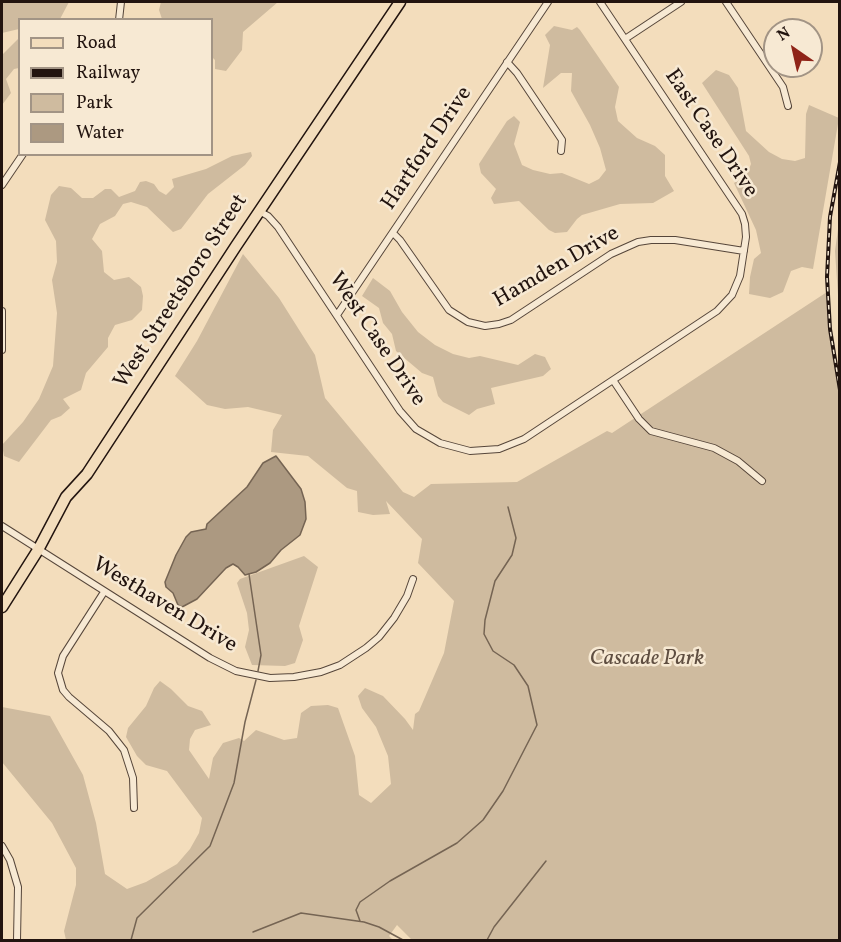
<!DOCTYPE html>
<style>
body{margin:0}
#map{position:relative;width:841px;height:942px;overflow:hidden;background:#f3ddbc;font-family:Vollkorn,serif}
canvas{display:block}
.frame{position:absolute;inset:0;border:3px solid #22140f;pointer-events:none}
.legend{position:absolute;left:18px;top:18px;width:195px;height:138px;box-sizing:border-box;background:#f7e9d3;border:2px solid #a29485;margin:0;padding:8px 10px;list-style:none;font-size:18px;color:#22140f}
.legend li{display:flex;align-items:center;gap:12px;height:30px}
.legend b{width:30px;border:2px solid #a29485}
.north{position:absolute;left:763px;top:18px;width:60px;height:60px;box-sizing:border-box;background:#f7e9d3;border:2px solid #a29485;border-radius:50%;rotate:326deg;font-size:16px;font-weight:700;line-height:24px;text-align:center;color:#22140f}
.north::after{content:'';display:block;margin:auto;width:21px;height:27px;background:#8f2418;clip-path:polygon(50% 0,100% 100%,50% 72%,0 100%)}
</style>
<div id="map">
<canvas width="841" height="942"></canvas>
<div class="frame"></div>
<ul class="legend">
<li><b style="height:8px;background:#f3ddbc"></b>Road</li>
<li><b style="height:8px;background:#22140f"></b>Railway</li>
<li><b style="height:16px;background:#cfbb9f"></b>Park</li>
<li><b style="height:16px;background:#ac9981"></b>Water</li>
</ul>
<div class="north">N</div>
</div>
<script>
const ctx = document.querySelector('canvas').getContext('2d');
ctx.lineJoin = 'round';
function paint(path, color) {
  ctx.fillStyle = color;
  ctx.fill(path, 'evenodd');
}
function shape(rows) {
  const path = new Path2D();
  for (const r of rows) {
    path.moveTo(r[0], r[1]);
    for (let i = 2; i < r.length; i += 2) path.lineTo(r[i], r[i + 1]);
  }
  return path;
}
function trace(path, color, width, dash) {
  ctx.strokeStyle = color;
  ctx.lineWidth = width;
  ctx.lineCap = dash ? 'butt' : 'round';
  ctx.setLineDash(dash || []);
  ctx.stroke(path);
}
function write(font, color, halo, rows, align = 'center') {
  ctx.font = font + ' Vollkorn,serif';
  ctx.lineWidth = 5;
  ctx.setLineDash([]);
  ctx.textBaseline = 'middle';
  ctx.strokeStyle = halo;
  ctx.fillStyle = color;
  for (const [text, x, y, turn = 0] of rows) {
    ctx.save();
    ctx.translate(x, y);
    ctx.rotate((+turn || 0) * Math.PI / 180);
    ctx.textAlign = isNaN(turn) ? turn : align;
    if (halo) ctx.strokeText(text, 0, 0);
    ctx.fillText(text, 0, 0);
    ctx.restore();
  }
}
const green = shape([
 [2,2,69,2,60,19,20,20,19,29,2,33],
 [161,2,278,2,243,32,242,50,226,71,215,69,215,60,212,57,212,20,162,19,159,10],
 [554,26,572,30,577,27,580,30,619,87,615,107,618,121,637,138,655,146,665,155,665,176,674,191,653,203,620,204,582,215,577,219,567,232,555,233,549,230,519,201,494,204,491,198,496,189,481,173,479,164,507,121,514,116,520,122,514,144,522,165,533,170,550,174,562,173,589,184,599,179,606,170,600,148,590,125,571,91,572,73,561,73,543,88,550,45,545,35],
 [19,38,19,68,14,69,6,79,11,93,2,105,2,55],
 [716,70,729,75,738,88,746,131,769,152,782,159,795,161,805,158,806,114,809,105,839,118,813,269,802,267,791,271,783,292,770,298,749,294,750,277,754,259,761,253,756,230,734,183,747,174,751,164,749,156,702,83],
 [251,152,252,156,245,165,208,194,181,229,173,232,147,207,131,202,123,204,115,216,100,224,92,239,102,251,104,272,114,280,129,277,141,287,143,296,142,310,132,320,115,325,108,338,108,347,86,373,81,390,63,399,70,408,61,416,51,420,19,462,4,456,2,445,23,422,39,399,53,366,57,313,52,280,57,262,56,241,45,220,51,195,59,186,71,188,82,198,93,198,105,189,111,189,119,197,135,191,140,182,146,181,154,184,159,191,166,195,174,187,172,179,206,169,232,156],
 [839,222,840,222,839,310,835,251],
 [243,254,279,298,315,355,325,398,403,492,414,497,431,484,517,482,607,431,612,433,827,292,830,329,840,389,839,940,412,940,397,925,389,936,393,940,66,940,64,931,76,885,76,868,52,823,2,762,2,707,50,716,83,775,96,823,105,874,127,889,146,882,177,864,190,849,199,833,202,818,167,771,146,765,137,756,126,737,128,728,146,706,154,688,160,681,171,689,188,706,202,711,211,725,195,730,190,739,189,750,209,779,213,758,223,743,239,738,244,741,256,730,284,740,297,738,301,713,311,706,328,705,338,708,355,756,359,795,371,803,391,784,388,756,376,727,362,708,358,696,365,688,383,696,405,719,413,730,415,714,419,711,444,653,454,601,418,563,422,539,386,501,390,514,373,515,358,512,357,491,347,488,308,456,271,452,273,430,282,415,248,407,225,409,207,405,175,376,197,341],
 [373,278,390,291,402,312,418,332,435,345,453,354,469,358,480,356,518,365,535,354,545,357,551,369,543,376,491,388,495,404,477,409,469,415,443,402,438,396,433,377,422,373,396,351,392,334,383,323,379,308,362,296],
 [304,556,318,567,299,626,303,640,295,663,285,666,252,665,245,647,249,630,247,613,237,583,240,579]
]);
const water = shape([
 [276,456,301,489,305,502,306,519,300,535,281,550,270,563,256,572,245,575,238,567,233,564,226,568,197,599,182,607,178,605,173,593,166,587,165,582,176,555,186,537,191,532,206,529,207,524,247,487,263,463,276,456]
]);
const stream = shape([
 [249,574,261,655,258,671],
 [360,921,356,910,360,902,390,881,457,843,483,820,503,791,537,725,528,686,514,665,493,651,484,634,485,620,495,581,512,555,516,538,508,507],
 [253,932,301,913,364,922,379,927,403,940],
 [131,940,137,918,210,846,234,783,245,722,256,680],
 [487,940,494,927,546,861]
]);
const street = shape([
 [726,2,783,87,788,106],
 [119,20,121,2],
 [625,39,681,2],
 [507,62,517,73,556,131,562,140,561,151],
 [2,185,23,154],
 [259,211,268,216,278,227,400,411,416,429,440,443,470,451,499,449,524,439,717,311,732,295,740,276,746,237,745,224,742,214,600,2],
 [393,233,400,240,449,310,468,322,485,326,499,324,511,320,611,254,638,242,651,240,675,240,744,251],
 [2,311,2,350],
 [337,315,548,2],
 [613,380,639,419,651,431,714,448,738,461,762,481],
 [2,526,210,658,236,671,270,678,294,677,321,672,340,665,366,648,379,637,394,618,407,596,413,579],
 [104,592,63,656,58,673,63,690,69,697,109,731,124,750,133,778,134,808],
 [2,846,10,860,18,887,17,940]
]);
const primary = shape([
 [2,607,38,550,66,497,87,474,236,246,400,2]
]);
const rail = shape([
 [840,162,830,217,827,277,830,329,840,390]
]);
const streetNames = [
 ["East Case Drive",710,134,56],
 ["Hartford Drive",428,149,-56],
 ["Hamden Drive",557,268,-30],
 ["West Streetsboro Street",182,292,-57],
 ["West Case Drive",376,340,56],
 ["Westhaven Drive",164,606,31]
];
const parkNames = [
 ["Cascade Park",647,660]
];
paint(green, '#cfbb9f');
paint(water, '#ac9981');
trace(water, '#756453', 1.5);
trace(stream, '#756453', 1.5);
trace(street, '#56463a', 8);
trace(primary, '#22140f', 13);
trace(street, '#f7e9d3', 6);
trace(primary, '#f3ddbc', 10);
trace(rail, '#22140f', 4);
trace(rail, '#f7e9d3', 1.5, [4.5]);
write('22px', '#22140f', '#f7e9d3', streetNames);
write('italic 22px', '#5f4e41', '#f7e9d3', parkNames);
</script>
